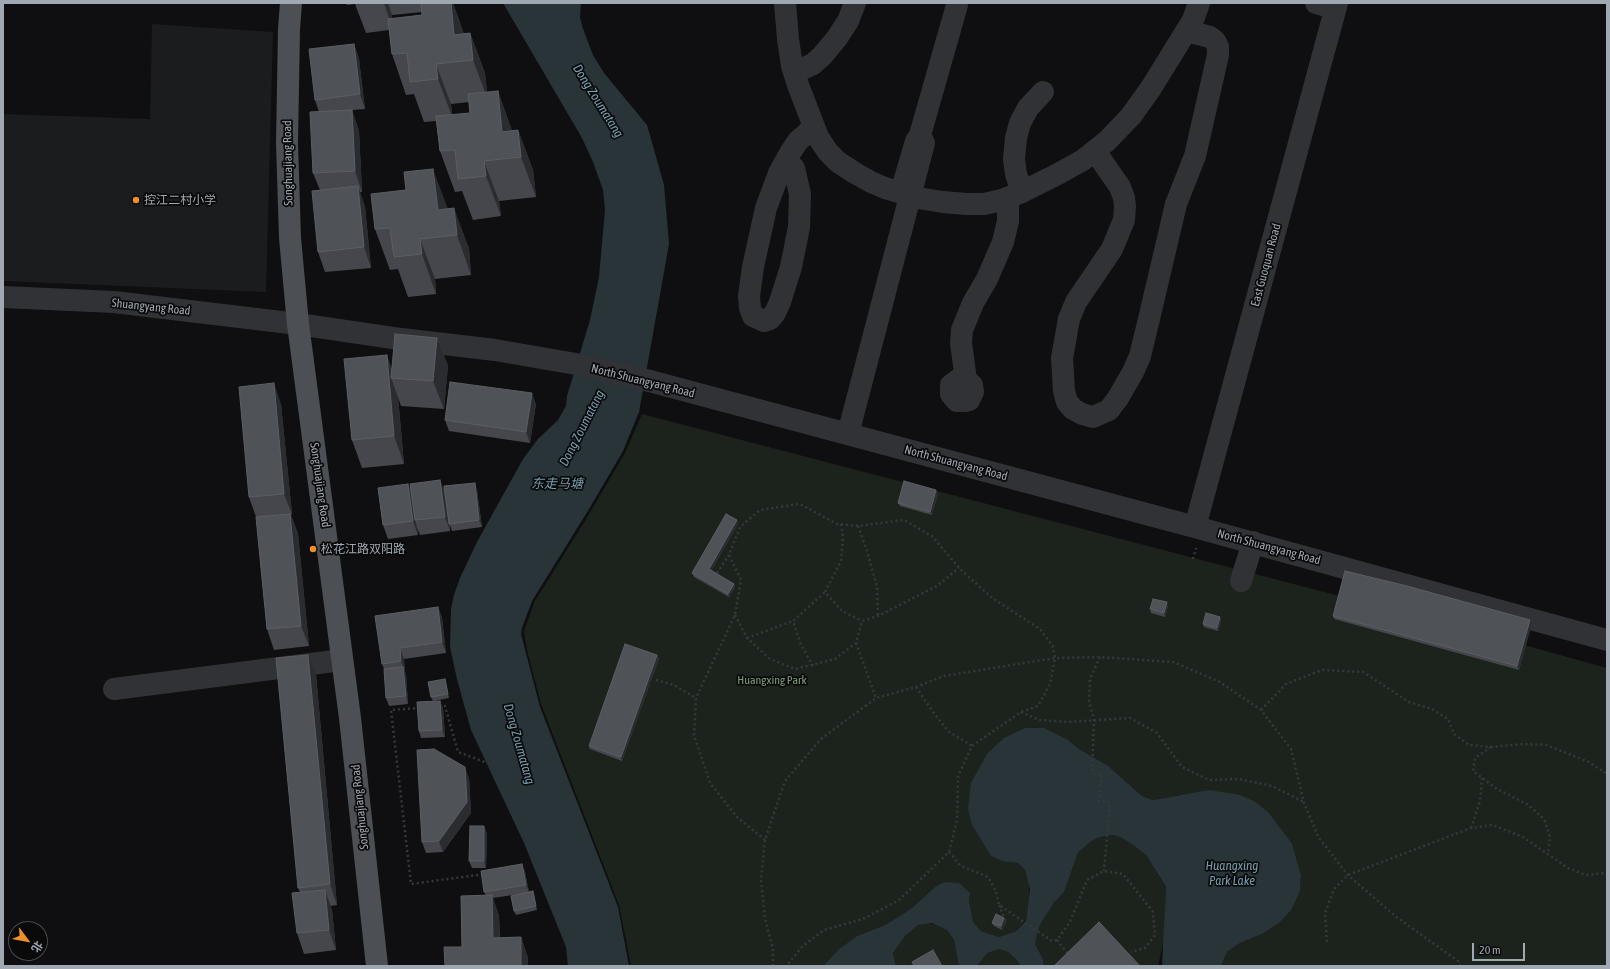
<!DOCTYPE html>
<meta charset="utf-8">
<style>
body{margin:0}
#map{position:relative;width:1610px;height:969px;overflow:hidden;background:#0f0f11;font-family:"Asap Condensed","Noto Sans SC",sans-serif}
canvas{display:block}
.frame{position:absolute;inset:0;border:4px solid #a0a8b1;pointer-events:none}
.north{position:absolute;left:8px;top:921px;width:40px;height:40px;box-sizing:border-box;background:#0a0a0b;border:1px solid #46494d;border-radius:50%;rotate:122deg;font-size:11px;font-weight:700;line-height:16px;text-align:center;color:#a0a8b1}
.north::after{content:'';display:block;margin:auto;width:14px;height:18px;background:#ee8f2a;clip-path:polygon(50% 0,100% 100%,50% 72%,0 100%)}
.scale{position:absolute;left:1472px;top:943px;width:53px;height:18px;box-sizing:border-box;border:2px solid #a0a8b1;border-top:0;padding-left:5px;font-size:12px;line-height:14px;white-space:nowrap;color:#a0a8b1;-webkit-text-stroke:3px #0a0a0b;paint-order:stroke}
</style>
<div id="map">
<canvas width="1610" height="969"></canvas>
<div class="frame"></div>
<div class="north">北</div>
<div class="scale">20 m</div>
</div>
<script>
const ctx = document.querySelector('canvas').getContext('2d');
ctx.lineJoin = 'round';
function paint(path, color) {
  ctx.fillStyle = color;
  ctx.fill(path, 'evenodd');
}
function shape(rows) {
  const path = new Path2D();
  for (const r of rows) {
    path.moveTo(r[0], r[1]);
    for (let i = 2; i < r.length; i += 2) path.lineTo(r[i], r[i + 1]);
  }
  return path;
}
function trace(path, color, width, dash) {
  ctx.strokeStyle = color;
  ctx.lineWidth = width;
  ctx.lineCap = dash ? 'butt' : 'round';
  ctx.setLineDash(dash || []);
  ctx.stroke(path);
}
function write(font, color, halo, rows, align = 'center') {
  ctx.font = font + ' "Asap Condensed","Noto Sans SC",sans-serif';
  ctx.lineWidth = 3.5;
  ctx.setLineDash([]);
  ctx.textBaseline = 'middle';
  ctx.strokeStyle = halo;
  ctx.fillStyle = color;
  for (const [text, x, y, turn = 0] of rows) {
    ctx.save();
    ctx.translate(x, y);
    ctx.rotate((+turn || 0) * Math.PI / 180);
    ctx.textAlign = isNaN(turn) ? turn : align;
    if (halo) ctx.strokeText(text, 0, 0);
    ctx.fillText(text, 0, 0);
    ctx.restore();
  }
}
const built = shape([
 [152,24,273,32,266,292,3,281,3,114,150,119]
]);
const green = shape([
 [642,414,1466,629,1607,668,1607,966,1221,966,1227,952,1240,943,1262,934,1292,909,1300,891,1301,875,1292,843,1276,822,1180,795,1153,800,1142,796,1107,765,1079,749,1068,740,970,798,968,809,1006,862,1018,863,1025,870,1029,881,1029,898,1026,920,1016,931,999,937,981,931,973,923,969,900,970,893,935,887,913,907,903,914,885,925,857,936,839,949,823,966,631,966,619,905,541,704,527,650,524,631,535,601,588,516,625,453],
 [1112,835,1120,837,1133,844,1146,855,1166,888,1164,939,1158,966,1044,966,1043,959,1035,944,1035,939,1040,925,1053,904,1064,892,1078,853,1090,842,1100,837],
 [926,923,939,925,947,930,954,940,959,966,896,966,893,953,897,947,905,936,912,929,918,925],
 [994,949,999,949,1008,952,1016,959,1021,966,977,966,987,952]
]);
const water = shape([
 [503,3,581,3,580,17,583,29,593,55,604,73,647,125,664,185,669,244,639,412,623,451,589,509,532,601,522,628,521,634,540,707,618,907,629,966,568,966,566,947,524,843,471,730,457,679,450,647,451,609,454,595,460,578,477,542,523,459,538,439,558,420,566,406,567,396,590,320,599,277,605,210,603,190,593,162,582,138],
 [1025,728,1044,728,1068,740,1079,749,1107,765,1142,796,1153,800,1209,790,1240,795,1254,801,1268,812,1292,843,1301,875,1300,891,1292,909,1280,922,1262,934,1240,943,1227,952,1221,966,1162,966,1166,887,1146,855,1132,844,1120,837,1112,835,1100,837,1090,842,1078,853,1064,892,1053,904,1040,925,1037,934,1035,944,1043,959,1044,966,1021,966,1016,959,1008,952,999,949,987,953,977,966,959,966,954,940,947,930,932,923,918,925,905,936,893,953,896,966,823,966,839,949,857,936,885,925,903,914,913,907,935,887,944,882,959,883,970,893,969,900,973,922,981,931,999,937,1016,931,1026,921,1030,889,1025,870,1018,863,1006,862,991,856,972,825,968,809,971,783,987,754,1004,738]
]);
const path = shape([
 [841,524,843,537,841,561,825,592,842,611,862,621],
 [858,526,867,551,877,587,878,616],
 [1193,559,1196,548],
 [717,573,729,555],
 [735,615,747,638,770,659,795,669,835,659,856,643,862,621,878,616,937,586,959,568],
 [747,638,793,621],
 [856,643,876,698],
 [1100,657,1090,679,1089,702,1094,719,1092,773,1102,774,1099,801,1110,802,1104,871],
 [813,666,801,645,793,621,825,592],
 [656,680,674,685,696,698],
 [916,687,933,712,948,731,972,746],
 [439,706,445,706,458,752,487,763],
 [420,708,391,710,411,884,485,874],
 [1261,710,1286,684,1322,670,1363,672,1409,702,1432,709,1448,719,1454,734,1469,745,1491,747,1522,744,1546,745,1589,762,1607,774],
 [1021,712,1039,720,1068,722,1130,718,1157,733,1182,767,1209,780,1239,779,1272,786,1304,802],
 [1491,747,1475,758,1473,771,1497,789,1527,804,1544,819,1550,837,1548,854],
 [1471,828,1480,801,1482,778],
 [765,840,736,816,710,783,694,735,696,698,735,615,741,580,729,555,740,527,760,510,800,504,837,524,858,526,904,520,933,537,959,568,992,598,1040,629,1053,646,1055,658,1050,684,1038,706,1021,712,972,746,958,776,957,820,949,852,899,900,863,919,824,930,803,946,786,966],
 [949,852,961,866,988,877,996,891,999,905,1052,941,1057,940,1070,922,1087,880,1104,871,1123,874,1153,912,1155,935,1145,948,1131,952],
 [999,905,1006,922],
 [1057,940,1068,954],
 [1327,942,1325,913,1334,889,1348,875,1471,828,1493,825,1523,837,1568,868,1586,875,1607,873],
 [773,966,773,949,765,919,761,880,765,840,785,781,821,739,876,698,916,687,944,676,1055,658,1100,657,1173,662,1220,682,1261,710,1291,749,1304,803,1319,838,1348,875,1395,916,1458,961,1460,966]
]);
const minor = shape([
 [785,3,788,39,792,66,798,85,818,137,828,152,838,162,855,173,871,182,885,188,918,198,943,202,966,204,984,204,1002,200,1022,192,1056,175,1083,160,1107,141,1131,116,1151,88,1193,20,1199,3],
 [1316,3,1335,8],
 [794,73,813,64,822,56,837,38,848,21,855,3],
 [920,135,957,5],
 [1095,151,1120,187,1124,198,1125,206,1124,220,1112,249,1076,302,1069,319,1062,358,1064,391,1067,402,1073,409,1082,414,1093,417,1109,410,1118,398,1133,372,1140,356,1149,319,1176,204,1195,156,1218,55,1218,47,1215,41,1210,37,1187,31],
 [786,161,794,168,800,194,799,227,791,267,780,302,775,313,770,319,764,321,753,316,750,308,749,296,753,267,766,208,779,173,790,153,798,141,814,127],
 [1022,192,1016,174,1014,159,1016,138,1020,123,1028,108,1043,92],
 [3,297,114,302,298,324,393,338,495,350,576,364,646,380,1195,527,1607,640],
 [966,380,959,379,951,385,951,394,957,401,965,401,969,400,973,392,972,385,966,380,961,343,962,330,973,303,987,279,1003,242,1008,221,1008,198],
 [848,434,924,143,920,135,916,141,901,192],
 [1195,527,1337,3],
 [1241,581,1253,542],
 [114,689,342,660]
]);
const major = shape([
 [291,3,289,29,287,143,290,238,298,324,350,718,377,966]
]);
const wall = shape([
 [346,3,453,3,464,34,470,33,485,73,487,92,498,91,512,131,518,130,533,170,536,197,499,201,501,216,473,220,462,191,455,192,440,151,436,121,424,122,414,94,406,95,392,54,389,30,366,33,355,4,347,5],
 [422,12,422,15,392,19,392,15],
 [469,102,470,113,452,115,451,104],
 [354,44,359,59,365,109,352,110,359,131,362,192,360,192,365,207,371,268,325,272,318,252,320,190,313,173,319,112,315,100],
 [448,209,469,248,471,275,435,279,436,294,408,297,398,269,390,270,375,229],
 [437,338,448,366,444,409,401,406,398,397,404,464,362,468,352,440,392,369],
 [281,404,292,514,291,515,298,534,309,646,274,650,267,629,256,517,249,497],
 [536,404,530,443,449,431,445,420],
 [440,480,445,492,477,490,482,527,452,531,450,525,450,531,420,535,417,528,418,535,388,539,383,525,411,491],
 [936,490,938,494,932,515,900,506,898,503],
 [737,520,738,524,711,571,734,584,735,587,729,597,694,577,692,573],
 [1168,606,1165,617,1151,613,1150,609],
 [438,607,442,618,446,653,404,659,405,672,406,674,408,704,389,706,386,698,384,669,382,664],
 [1333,616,1530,620,1532,623,1519,670,1334,619],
 [1220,617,1221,621,1218,631,1204,627,1203,624],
 [657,655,659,659,622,761,590,749,589,746],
 [316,675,337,905,330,906,332,910,336,950,304,954,297,933,300,892,298,888],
 [445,679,446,682,449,698,433,701,431,697],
 [440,701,443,708,445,737,421,738,419,731],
 [469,778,471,813,443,852,426,853,422,842],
 [484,826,487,834,486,868,472,868,469,861],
 [522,864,525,872,529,892,533,891,537,910,516,915,514,911,520,894,493,898,499,916,500,938,521,937,528,958,462,947,486,895,484,892],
 [1004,918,1006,922,1002,930,994,926,992,923]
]);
const shadedWall = shape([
 [384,3,388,3,392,15,393,30],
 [451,3,453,3,464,34,454,35],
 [470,33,485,73,488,100,473,60],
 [354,44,359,59,365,109,360,94],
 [436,64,451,104,453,119,438,79],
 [498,91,512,131,502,132],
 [352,110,359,131,362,192,355,171],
 [518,130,533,170,536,197,521,157],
 [484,161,499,201,501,216,486,176],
 [433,169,448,209,438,210],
 [358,186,365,207,371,268,364,247],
 [454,208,469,248,471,275,457,235],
 [420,239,435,279,436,294,422,254],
 [437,338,448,366,444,409,433,381],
 [387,355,395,378,391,378,398,397,404,464,394,436],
 [274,383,281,404,292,514,284,494],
 [532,393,536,404,530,443,526,432],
 [440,480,446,494,450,531,445,517],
 [475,483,477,490,482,527,479,520],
 [408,484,414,498,415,520,417,528,418,535,413,521],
 [936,490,938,494,932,515,930,512],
 [290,514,298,534,309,646,301,626],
 [737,520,738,524,710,573,709,569],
 [734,584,735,587,729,597,728,594],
 [1167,602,1168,606,1165,617,1164,613],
 [438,607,442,618,446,653,442,642],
 [1220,617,1221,621,1218,631,1217,628],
 [1530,620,1532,623,1519,670,1517,666],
 [400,648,404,659,405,672,401,661],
 [308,655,316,675,337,905,330,884],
 [657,655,659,659,622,761,621,757],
 [403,667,406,674,408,704,406,696],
 [440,701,443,708,445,737,442,730],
 [465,767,469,778,471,813,443,852,439,841],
 [484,826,487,834,486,868,484,861],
 [522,864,525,872,529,892,526,885],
 [325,890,332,910,336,950,329,930],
 [492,895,499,916,500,959,493,938],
 [1004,918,1006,922,1002,930,1001,926],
 [521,937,528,958,528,966,521,966]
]);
const building = shape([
 [421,3,451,3,454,35,470,33,473,60,436,64,438,79,410,82,407,53,392,54,388,19,422,15,421,3],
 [354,44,360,94,315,100,309,49,354,44],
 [498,91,502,132,518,130,521,157,484,161,486,176,458,179,455,150,440,151,436,116,470,113,468,94,498,91],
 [352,110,355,171,313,173,310,112,352,110],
 [433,169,438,210,454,208,457,235,420,239,422,254,394,257,390,228,375,229,371,194,406,190,404,172,433,169],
 [358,186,364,247,318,252,312,191,358,186],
 [395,334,437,338,433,381,391,378,395,334],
 [387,355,394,436,352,440,344,359,387,355],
 [450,382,532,393,526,432,445,420,450,382],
 [274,383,284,494,249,497,239,387,274,383],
 [440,480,445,517,415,520,410,484,440,480],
 [904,481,936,490,930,512,898,503,904,481],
 [475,483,479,520,449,524,444,486,475,483],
 [408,484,413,521,383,525,378,488,408,484],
 [290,514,301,626,267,629,256,517,290,514],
 [726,514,737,520,709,569,734,584,728,594,692,573,726,514],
 [1345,571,1407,586,1530,620,1517,666,1333,616,1345,571],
 [1153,599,1167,602,1164,613,1150,609,1153,599],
 [438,607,442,642,400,648,401,661,382,664,375,616,438,607],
 [1206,613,1220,617,1217,628,1203,624,1206,613],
 [625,644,657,655,621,757,589,746,625,644],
 [308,655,330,884,298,888,276,658,308,655],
 [403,667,406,696,386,698,384,669,403,667],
 [445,679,448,694,431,697,428,682,445,679],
 [440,701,442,730,419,731,417,702,440,701],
 [434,749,465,767,467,802,439,841,422,842,417,750,434,749],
 [470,826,484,826,484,861,469,861,470,826],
 [522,864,526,885,484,892,481,871,522,864],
 [325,890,329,930,297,933,292,893,325,890],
 [533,891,536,906,514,911,511,896,533,891],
 [492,895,493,938,521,937,521,966,445,966,444,947,462,947,461,896,492,895],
 [996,914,1004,918,1001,926,992,923,996,914],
 [1099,922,1140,966,1054,966,1099,922],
 [933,950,942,966,914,966,912,962,933,950]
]);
const markers = [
 [136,200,4,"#ee8f2a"],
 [313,549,4,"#ee8f2a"]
];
const streetNames = [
 ["Songhuajiang Road",288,163,-91],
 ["East Guoquan Road",1266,265,-75],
 ["Shuangyang Road",151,307,6],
 ["North Shuangyang Road",643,381,14],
 ["North Shuangyang Road",956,463,15],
 ["Songhuajiang Road",320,485,82],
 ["North Shuangyang Road",1269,547,15],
 ["Songhuajiang Road",360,807,-96]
];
const poiNames = [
 ["控江二村小学",144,200],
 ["松花江路双阳路",321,549]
];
const parkNames = [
 ["Huangxing Park",772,680]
];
const waterNames = [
 ["Dong Zoumatang",598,101,58],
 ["Dong Zoumatang",582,428,-63],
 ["东走马塘",557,484],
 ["Dong Zoumatang",519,744,74],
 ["Huangxing",1232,866],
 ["Park Lake",1232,881]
];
paint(built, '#1b1c1d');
paint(green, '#1c231c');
paint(water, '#293439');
trace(path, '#36393c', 2.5, [2, 3]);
trace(minor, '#303235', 22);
trace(major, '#4c4f54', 22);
paint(wall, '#45474c');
paint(shadedWall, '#2b2c30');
paint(building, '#4f5257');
trace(building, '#5b5f65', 1);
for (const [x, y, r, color] of markers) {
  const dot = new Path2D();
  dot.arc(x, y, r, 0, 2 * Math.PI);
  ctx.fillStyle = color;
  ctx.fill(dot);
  trace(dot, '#0a0a0b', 1.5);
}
write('12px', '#a0a8b1', '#0a0a0b', streetNames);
write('12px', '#a0a8b1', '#0a0a0b', poiNames, 'left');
write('12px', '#7b9c77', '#0a0a0b', parkNames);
write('italic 13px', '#779cad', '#0a0a0b', waterNames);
</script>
